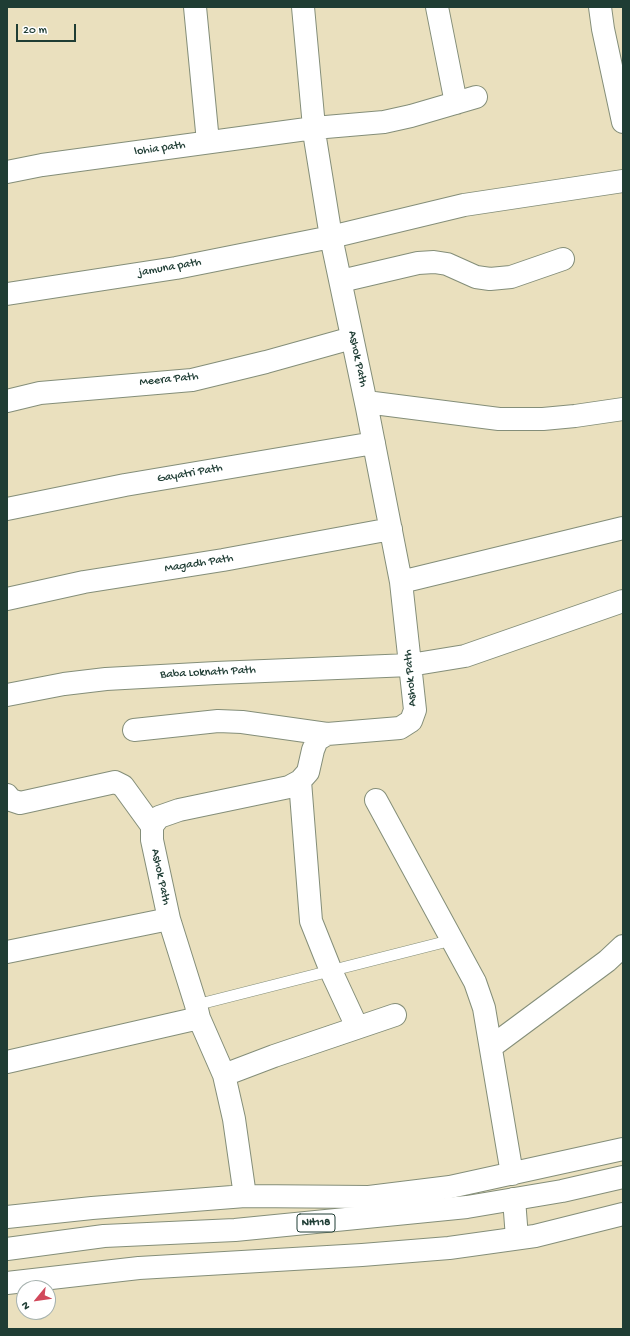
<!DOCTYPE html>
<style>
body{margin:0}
#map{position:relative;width:630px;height:1336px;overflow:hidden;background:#eae0be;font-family:"Gochi Hand",sans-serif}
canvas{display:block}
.frame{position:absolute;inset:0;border:8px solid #1f3d34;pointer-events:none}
.north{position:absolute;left:16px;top:1280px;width:40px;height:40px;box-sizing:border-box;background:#fff;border:1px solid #a5b1ae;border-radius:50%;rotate:241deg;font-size:11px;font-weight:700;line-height:16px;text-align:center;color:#1f3d34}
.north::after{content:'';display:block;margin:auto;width:14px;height:18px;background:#d1495b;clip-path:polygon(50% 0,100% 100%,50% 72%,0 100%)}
.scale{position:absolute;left:16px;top:24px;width:60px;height:18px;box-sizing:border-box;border:2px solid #1f3d34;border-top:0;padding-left:5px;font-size:12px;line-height:14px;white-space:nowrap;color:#1f3d34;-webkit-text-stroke:3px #fff;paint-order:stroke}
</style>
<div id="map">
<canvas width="630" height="1336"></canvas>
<div class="frame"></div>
<div class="north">N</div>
<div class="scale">20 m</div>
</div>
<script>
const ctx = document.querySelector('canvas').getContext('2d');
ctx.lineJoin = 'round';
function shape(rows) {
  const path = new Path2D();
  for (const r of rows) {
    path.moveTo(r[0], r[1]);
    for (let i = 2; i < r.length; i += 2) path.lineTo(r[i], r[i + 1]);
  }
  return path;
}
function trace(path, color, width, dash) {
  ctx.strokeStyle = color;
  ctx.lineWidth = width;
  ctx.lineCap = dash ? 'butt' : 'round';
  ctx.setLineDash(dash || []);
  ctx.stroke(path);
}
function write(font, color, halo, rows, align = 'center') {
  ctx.font = font + ' "Gochi Hand",sans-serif';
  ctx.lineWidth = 4;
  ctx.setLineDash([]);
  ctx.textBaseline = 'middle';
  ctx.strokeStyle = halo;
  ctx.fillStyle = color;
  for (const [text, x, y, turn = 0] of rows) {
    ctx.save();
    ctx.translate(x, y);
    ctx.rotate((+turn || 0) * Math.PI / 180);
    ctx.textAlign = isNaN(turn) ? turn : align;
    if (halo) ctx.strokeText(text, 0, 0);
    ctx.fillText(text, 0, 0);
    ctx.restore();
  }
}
const service = shape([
 [196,1005,452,940]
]);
const minor = shape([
 [195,7,208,142],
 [437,7,456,103],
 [600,7,603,29,623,122],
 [7,172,42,165,314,128,384,122,411,116,476,97],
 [341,281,418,263,434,262,447,264,476,277,490,279,511,277,563,259],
 [7,294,176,268,331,237,464,205,623,181],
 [7,401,40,393,192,380,266,362,352,338],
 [366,402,499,419,543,419,575,416,623,409],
 [7,509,125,485,374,443],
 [401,582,623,528],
 [7,599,84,582,223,560,391,529],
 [7,695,64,684,106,679,216,673,410,665,465,656,623,601],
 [134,730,218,721,242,722,327,734],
 [300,781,311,921,331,971,357,1027],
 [7,795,11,800,20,803,115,782,123,786,152,826],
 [376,800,475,982,484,1008,512,1174],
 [7,952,169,919],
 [491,1047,607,961,623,946],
 [7,1062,199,1018],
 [224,1075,274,1056,395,1015],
 [245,1196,234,1119,224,1075,199,1018,196,1005,169,919,152,840,152,826,159,817,179,810,289,787,300,781,308,772,313,750,317,740,327,734,400,728,411,721,415,710,401,582,367,408,331,237,315,138,303,7],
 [514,1199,517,1238],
 [7,1217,92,1208,245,1196,369,1197,450,1187,623,1149]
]);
const trunk = shape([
 [7,1249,104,1236,235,1230,467,1207,562,1191,623,1177],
 [7,1283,139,1268,362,1255,449,1248,535,1236,623,1214]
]);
const shields = [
 [316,1223,38]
];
const shieldNames = [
 ["NH118",316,1223]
];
const streetNames = [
 ["lohia path",160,149,-8],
 ["jamuna path",170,268,-10],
 ["Ashok Path",357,359,78],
 ["Meera Path",169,380,-6],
 ["Gayatri Path",190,474,-10],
 ["Magadh Path",199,564,-9],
 ["Baba Loknath Path",208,673,-3],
 ["Ashok Path",411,678,-95],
 ["Ashok Path",160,877,78]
];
trace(service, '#848e79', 12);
trace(minor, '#848e79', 24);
trace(trunk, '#848e79', 24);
trace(service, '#fff', 11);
trace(minor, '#fff', 22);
trace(trunk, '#fff', 22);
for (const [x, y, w] of shields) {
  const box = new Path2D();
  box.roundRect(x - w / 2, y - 9, w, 18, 3);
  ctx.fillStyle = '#fff';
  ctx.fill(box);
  trace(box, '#1f3d34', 1);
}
write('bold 11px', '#1f3d34', null, shieldNames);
write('12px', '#1f3d34', '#fff', streetNames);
</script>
